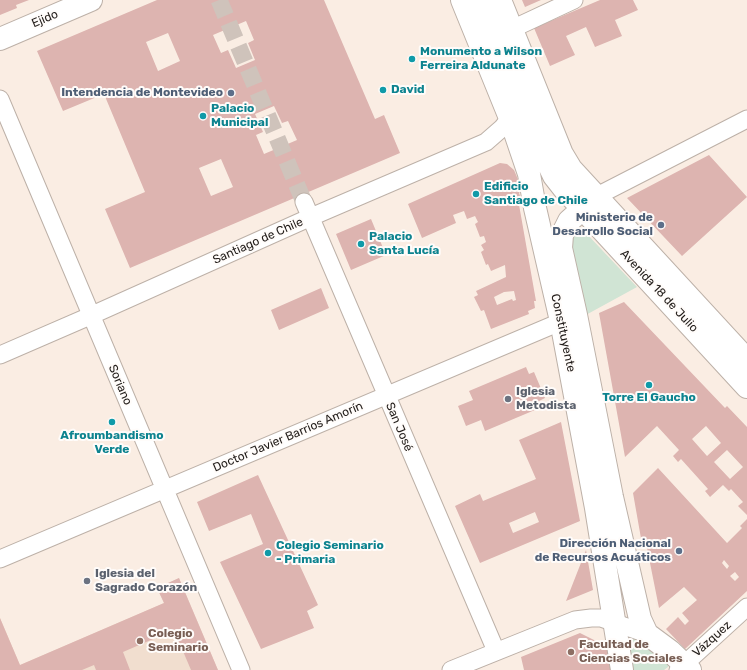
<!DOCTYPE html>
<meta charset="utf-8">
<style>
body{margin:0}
canvas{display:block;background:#faede3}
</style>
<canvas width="747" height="670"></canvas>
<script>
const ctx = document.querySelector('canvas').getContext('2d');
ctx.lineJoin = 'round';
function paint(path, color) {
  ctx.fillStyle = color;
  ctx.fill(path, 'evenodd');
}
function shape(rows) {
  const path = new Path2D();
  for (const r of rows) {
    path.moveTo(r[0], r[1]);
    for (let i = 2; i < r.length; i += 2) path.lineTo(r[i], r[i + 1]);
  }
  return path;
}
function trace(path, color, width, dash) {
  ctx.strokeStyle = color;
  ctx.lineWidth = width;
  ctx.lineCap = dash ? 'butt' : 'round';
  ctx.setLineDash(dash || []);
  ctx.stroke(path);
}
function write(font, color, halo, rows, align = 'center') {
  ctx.font = font + ' Rubik,sans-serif';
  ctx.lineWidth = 4;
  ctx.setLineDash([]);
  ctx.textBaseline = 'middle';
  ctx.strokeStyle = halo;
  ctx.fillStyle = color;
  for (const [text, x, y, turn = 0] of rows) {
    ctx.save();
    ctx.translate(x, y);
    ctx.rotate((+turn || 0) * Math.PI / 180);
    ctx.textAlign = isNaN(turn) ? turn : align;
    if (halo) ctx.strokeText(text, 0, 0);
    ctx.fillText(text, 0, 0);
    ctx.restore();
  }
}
const built = shape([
 [179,578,218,670,0,670,0,618,20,665,164,603,157,588]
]);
const green = shape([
 [582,230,585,232,637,287,584,316,569,251,571,239,574,235],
 [627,636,650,647,669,664,668,667,664,670,630,670]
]);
const building = shape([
 [0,0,29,0,16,5,17,8,0,15],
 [157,0,324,0,375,119,384,115,400,153,130,268,105,209,145,192,104,94,63,111,37,51],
 [246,21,254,40,248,43,255,60,236,68,228,50,221,53,213,35],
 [168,33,180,61,158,71,146,42],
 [274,106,282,123,288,121,297,140,264,154,256,135,263,132,255,114],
 [221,159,233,187,211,196,199,168],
 [522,0,541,0,525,7],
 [600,0,633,0,638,10,615,20,622,36,595,47,586,27,566,36,575,55,550,66,534,28],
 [709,155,747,197,682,256,627,198],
 [500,163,507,164,514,170,522,189,519,193,520,196,518,199,536,301,534,301,535,308,528,311,529,314,491,329,484,310,481,311,474,297,478,295,476,291,506,277,505,265,491,271,488,264,486,265,481,252,484,250,481,245,486,242,484,236,480,237,475,224,478,222,475,216,467,219,464,211,453,215,456,223,422,238,408,204],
 [514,291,516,300,513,301,512,299,497,305,494,297,504,292],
 [371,219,386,255,351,270,336,234],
 [321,288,329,308,279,330,271,310],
 [624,302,725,408,727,406,747,427,747,515,738,506,743,502,731,489,729,491,723,485,710,497,705,491,708,489,681,459,678,462,673,456,679,450,657,426,625,457,599,313],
 [706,426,721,443,707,456,692,439],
 [727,450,743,467,730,479,714,462],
 [526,367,529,374,534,372,545,398,539,401,542,407,485,431,481,420,466,426,458,406,473,400,469,391],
 [561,422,580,521,480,563,455,506,480,494,483,501,536,479,519,440],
 [535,512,539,522,513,533,509,523],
 [658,468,727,543,742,528,740,526,747,519,747,591,685,649,666,629,678,617,685,625,689,621,682,613,697,600,684,587,659,608,646,543,644,545,642,544,633,493],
 [724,560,729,566,727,569,722,563],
 [735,572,739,577,735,581,730,576],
 [258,475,318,605,307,611,314,628,261,649,220,562,263,544,251,514,209,531,197,502],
 [586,550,593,590,566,601],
 [179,578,218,670,191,670,174,630,123,652,130,670,96,670,94,665,82,670,0,670,0,618,20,665,164,603,157,588],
 [580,633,608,647,613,670,524,670,521,657]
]);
const streetTunnel = shape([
 [219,0,304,202]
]);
const street = shape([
 [512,29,574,0],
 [0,99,241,670],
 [597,196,747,119],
 [304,202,496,651],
 [0,355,90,316,311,217,486,142,502,128,510,118],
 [0,559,572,317],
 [451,670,575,620,591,618,601,618,647,634],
 [678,670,747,607]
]);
const secondary = shape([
 [462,0,510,118,529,174,535,208,561,321,596,508,622,670],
 [482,0,542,151,554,176,565,190,582,208,747,387],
 [500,0,562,154,571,169,747,360],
 [0,39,91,0],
 [597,196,569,221,562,235,561,248,576,315,612,497,640,619,647,634,670,651,690,670]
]);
const markers = [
 [412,59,4,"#0f9aa8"],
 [383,90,4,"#0f9aa8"],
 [231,93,4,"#5c6f8a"],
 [203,116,4,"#0f9aa8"],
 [476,194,4,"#0f9aa8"],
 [661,225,4,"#5c6f8a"],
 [361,244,4,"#0f9aa8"],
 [649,385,4,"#0f9aa8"],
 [508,399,4,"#6b7280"],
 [112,422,4,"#0f9aa8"],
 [679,551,4,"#5c6f8a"],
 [268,553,4,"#0f9aa8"],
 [87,581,4,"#6b7280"],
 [140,641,4,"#8d6e63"],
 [571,652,4,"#8d6e63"]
];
const streetNames = [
 ["Ejido",45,19,-23],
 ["Santiago de Chile",258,241,-24],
 ["Avenida 18 de Julio",659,291,47],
 ["Constituyente",563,333,78],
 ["Soriano",120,385,67],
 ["San José",399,427,67],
 ["Doctor Javier Barrios Amorín",288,437,-23],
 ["Vázquez",712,639,-42]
];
const cultureNames = [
 ["Monumento a Wilson",420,52],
 ["Ferreira Aldunate",420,66],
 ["David",391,90],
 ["Palacio",211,109],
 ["Municipal",211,123],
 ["Edificio",484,187],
 ["Santiago de Chile",484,201],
 ["Palacio",369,237],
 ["Santa Lucía",369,251],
 ["Torre El Gaucho",649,398,"center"],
 ["Afroumbandismo",112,436,"center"],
 ["Verde",112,450,"center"],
 ["Colegio Seminario",276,546],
 ["- Primaria",276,560]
];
const serviceNames = [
 ["Intendencia de Montevideo",223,93],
 ["Ministerio de",653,218],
 ["Desarrollo Social",653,232],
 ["Dirección Nacional",671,544],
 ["de Recursos Acuáticos",671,558]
];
const worshipNames = [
 ["Iglesia",516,392],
 ["Metodista",516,406],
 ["Iglesia del",95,574],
 ["Sagrado Corazón",95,588]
];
const educationNames = [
 ["Colegio",148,634],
 ["Seminario",148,648],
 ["Facultad de",579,645],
 ["Ciencias Sociales",579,659]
];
paint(built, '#f1decf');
paint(green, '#d0e4d4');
paint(building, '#ddb4b0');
trace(streetTunnel, '#cfc3bb', 17, [17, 8]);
trace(street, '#bdb1a8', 19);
trace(secondary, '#bdb1a8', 24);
trace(street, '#fff', 17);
trace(secondary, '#fff', 22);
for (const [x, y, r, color] of markers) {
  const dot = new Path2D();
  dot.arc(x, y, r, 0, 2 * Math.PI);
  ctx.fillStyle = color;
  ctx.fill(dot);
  trace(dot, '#fffcfa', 1.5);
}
write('12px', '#221d1a', '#fffcfa', streetNames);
write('bold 12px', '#0d838f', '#fffcfa', cultureNames, 'left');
write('bold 12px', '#4e5e75', '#fffcfa', serviceNames, 'right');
write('bold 12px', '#5b616d', '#fffcfa', worshipNames, 'left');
write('bold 12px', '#785e54', '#fffcfa', educationNames, 'left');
</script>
